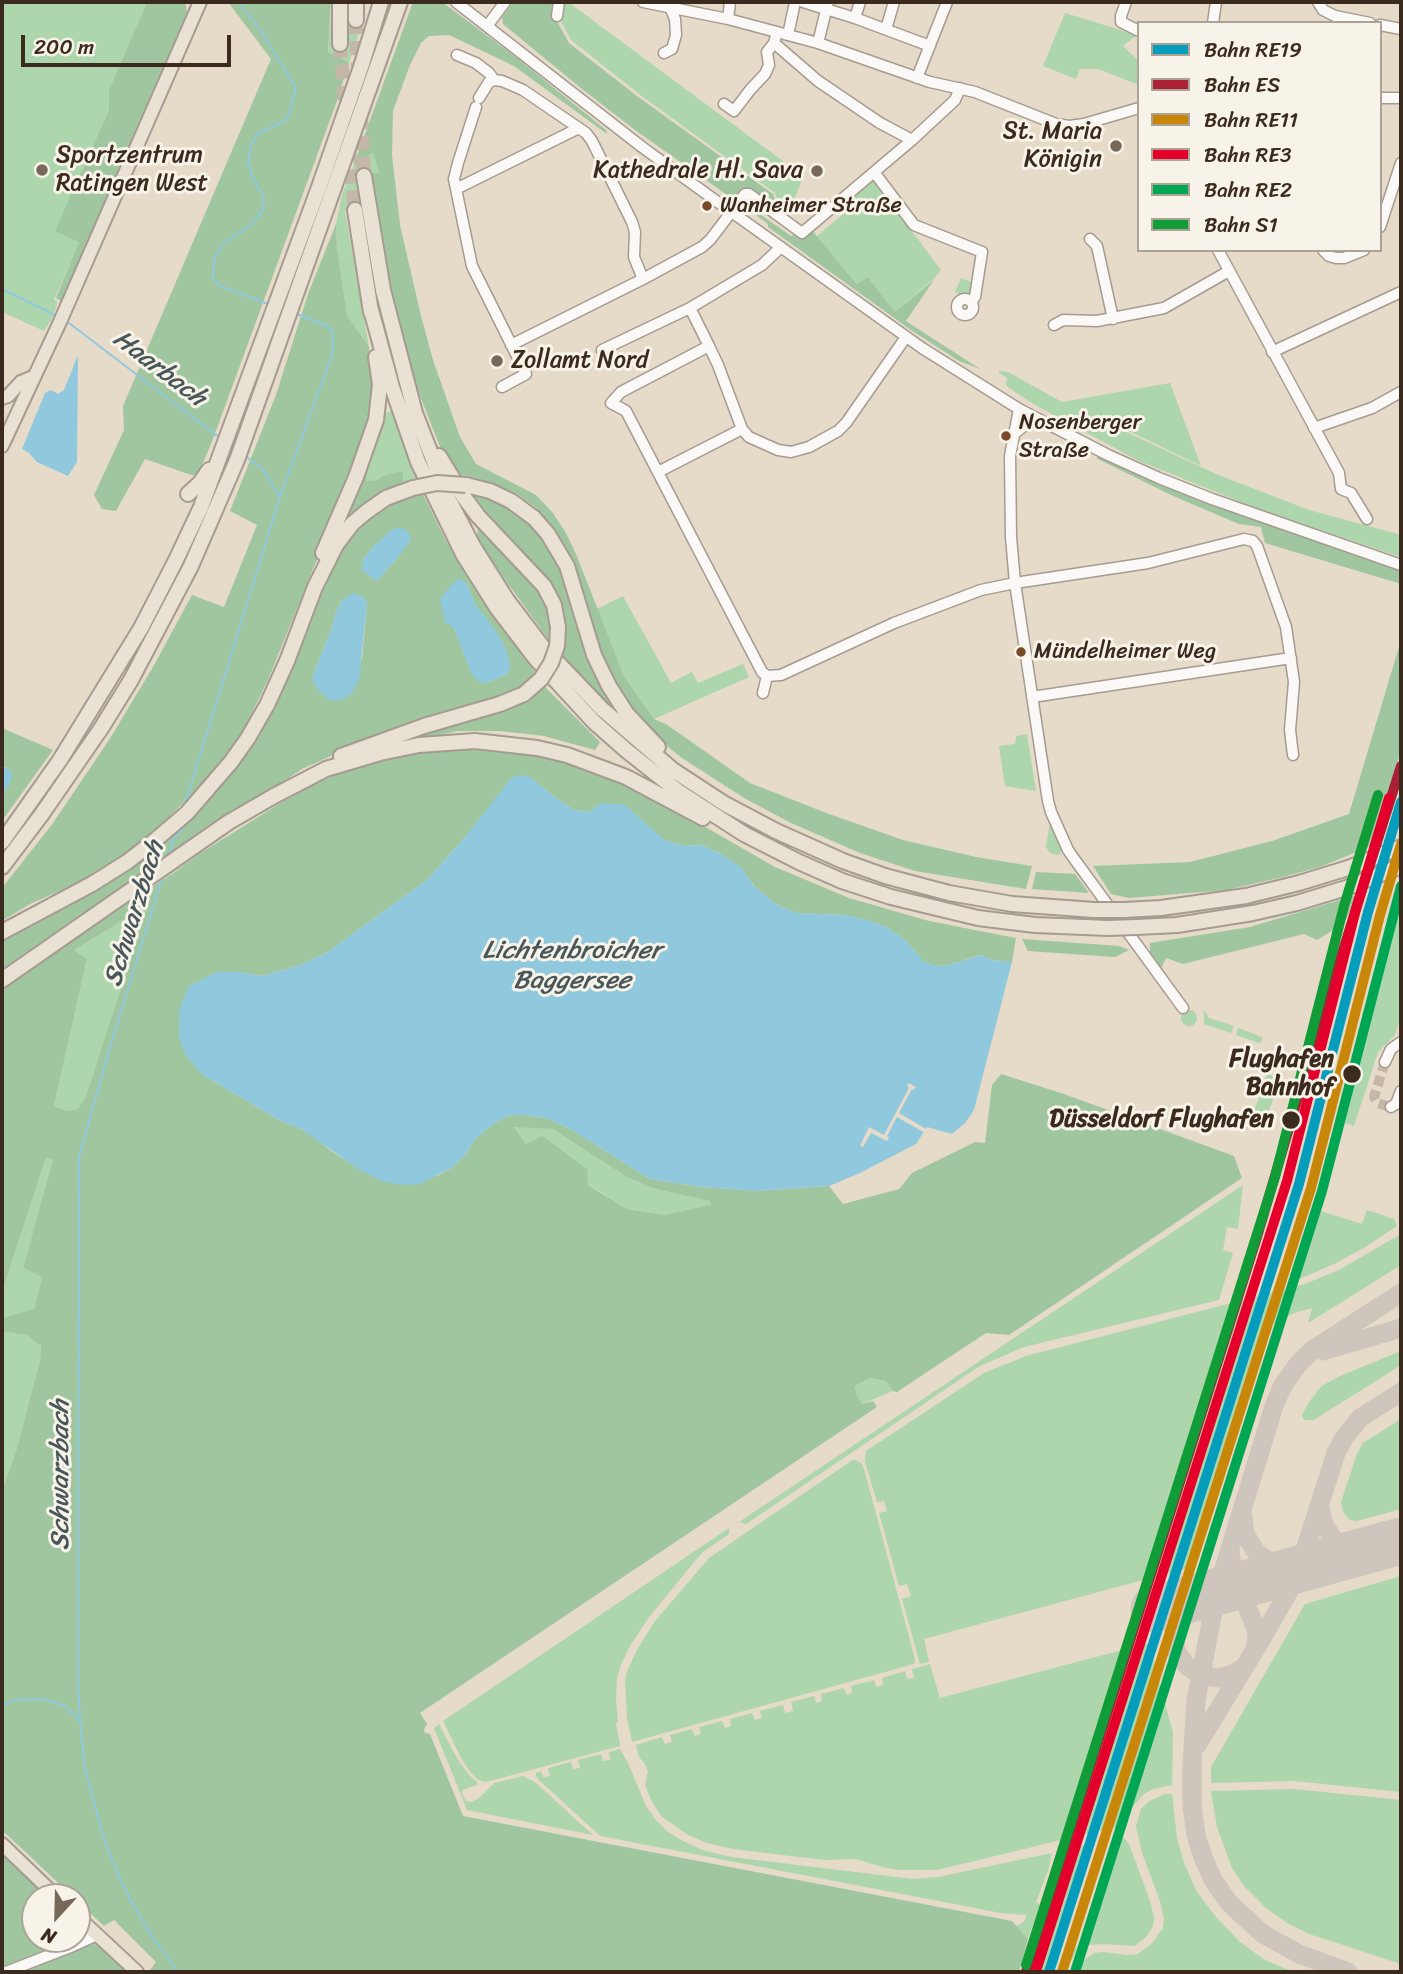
<!DOCTYPE html>
<meta charset="utf-8">
<style>
body{margin:0}
#map{position:relative;width:1403px;height:1974px;overflow:hidden;background:#e6dac9;font-family:Sriracha,sans-serif}
canvas{display:block}
.frame{position:absolute;inset:0;border:4px solid #3b2a1e;pointer-events:none}
.legend{position:absolute;left:1137px;top:21px;width:245px;height:231px;box-sizing:border-box;background:#f7f3e8;border:2px solid #aca397;margin:0;padding:9px 12px;list-style:none;font-size:21px;color:#3b2a1e}
.legend li{display:flex;align-items:center;gap:14px;height:35px}
.legend b{width:35px;border:2px solid #aca397}
.north{position:absolute;left:21px;top:1883px;width:70px;height:70px;box-sizing:border-box;background:#f7f3e8;border:2px solid #aca397;border-radius:50%;rotate:202deg;font-size:19px;font-weight:700;line-height:28px;text-align:center;color:#3b2a1e}
.north::after{content:'';display:block;margin:auto;width:24px;height:32px;background:#77685a;clip-path:polygon(50% 0,100% 100%,50% 72%,0 100%)}
.scale{position:absolute;left:21px;top:35px;width:210px;height:32px;box-sizing:border-box;border:4px solid #3b2a1e;border-top:0;padding-left:9px;font-size:21px;line-height:24px;white-space:nowrap;color:#3b2a1e;-webkit-text-stroke:5px #f7f3e8;paint-order:stroke}
</style>
<div id="map">
<canvas width="1403" height="1974"></canvas>
<div class="frame"></div>
<ul class="legend">
<li><b style="height:9px;background:#069cbc"></b>Bahn RE19</li>
<li><b style="height:9px;background:#aa2135"></b>Bahn ES</li>
<li><b style="height:9px;background:#c88708"></b>Bahn RE11</li>
<li><b style="height:9px;background:#e4002b"></b>Bahn RE3</li>
<li><b style="height:9px;background:#00a651"></b>Bahn RE2</li>
<li><b style="height:9px;background:#109c37"></b>Bahn S1</li>
</ul>
<div class="north">N</div>
<div class="scale">200 m</div>
</div>
<script>
const ctx = document.querySelector('canvas').getContext('2d');
ctx.lineJoin = 'round';
function paint(path, color) {
  ctx.fillStyle = color;
  ctx.fill(path, 'evenodd');
}
function shape(rows) {
  const path = new Path2D();
  for (const r of rows) {
    if (r.length === 3) {
      path.moveTo(r[0] + r[2], r[1]);
      path.arc(r[0], r[1], r[2], 0, 2 * Math.PI);
      continue;
    }
    path.moveTo(r[0], r[1]);
    for (let i = 2; i < r.length; i += 2) path.lineTo(r[i], r[i + 1]);
  }
  return path;
}
function trace(path, color, width, dash) {
  ctx.strokeStyle = color;
  ctx.lineWidth = width;
  ctx.lineCap = dash ? 'butt' : 'round';
  ctx.setLineDash(dash || []);
  ctx.stroke(path);
}
function write(font, color, halo, rows, align = 'center') {
  ctx.font = font + ' Sriracha,sans-serif';
  ctx.lineWidth = 6;
  ctx.setLineDash([]);
  ctx.textBaseline = 'middle';
  ctx.strokeStyle = halo;
  ctx.fillStyle = color;
  for (const [text, x, y, turn = 0] of rows) {
    ctx.save();
    ctx.translate(x, y);
    ctx.rotate((+turn || 0) * Math.PI / 180);
    ctx.textAlign = isNaN(turn) ? turn : align;
    if (halo) ctx.strokeText(text, 0, 0);
    ctx.fillText(text, 0, 0);
    ctx.restore();
  }
}
const green = shape([
 [2,2,147,2,109,90,109,110,56,231,80,241,54,300,58,302,52,319,44,331,2,312],
 [332,2,332,44,346,44,346,20,364,19,349,62,328,52],
 [561,2,568,2,803,176,787,220,773,209,778,202,775,193,639,94,571,40,558,16],
 [1065,13,1137,35,1123,46,1139,61,1139,85,1098,69,1080,69,1076,79,1043,66],
 [373,151,379,174,372,173,360,176,363,208,345,211,369,347,347,315,337,248,336,224,342,195,353,167],
 [872,178,941,270,934,279,895,312,868,277,857,284,817,236,853,206,848,199],
 [961,278,974,283,970,295,964,296,955,292],
 [999,371,1008,372,1062,402,1170,383,1201,466,1131,432,1092,416,1216,474,1309,510,1401,535,1401,557,1256,508,1139,461,1035,405,1009,388,1006,385,1007,378,999,373],
 [391,411,416,478,403,482,402,471,378,480,365,481,366,471,370,458,368,452,380,414],
 [623,596,671,683,692,672,698,683,743,664,749,677,654,719,624,676,597,609],
 [1027,734,1036,791,1005,786,999,746,1015,744,1016,736],
 [1050,822,1063,848,1060,854,1056,855,1050,853,1046,847],
 [1395,882,1366,977,1352,1037,1350,1038,1355,1011,1353,1010,1361,974,1385,895,1383,887],
 [1401,889,1401,1014,1395,1035,1378,1052,1354,1126,1345,1123],
 [149,904,86,1096,78,1109,67,1111,54,1106,87,959,74,950],
 [1189,1018,8],
 [1204,1010,1209,1018,1234,1026,1231,1033,1204,1024],
 [1238,1028,1262,1037,1262,1042,1259,1043,1236,1035],
 [1268,1073,1279,1081,1265,1123,1246,1130,1261,1093,1264,1094,1266,1088,1263,1086],
 [514,1126,553,1129,625,1176,655,1189,711,1201,712,1206,663,1215,627,1209,526,1145],
 [46,1156,54,1159,23,1268,42,1277,34,1309,2,1319,3,1331,26,1335,41,1345,40,1360,17,1448,2,1492,2,1292],
 [1243,1185,1238,1229,1227,1227,1223,1250,1233,1253,1219,1300,1024,1347,980,1366,746,1524,739,1522],
 [1314,1209,1362,1224,1367,1210,1394,1219,1397,1226,1364,1248,1336,1263,1302,1278,1290,1280],
 [1401,1234,1401,1265,1308,1323,1312,1308,1294,1313,1272,1325,1195,1566,924,1639,929,1662,920,1664,902,1599,911,1596,907,1584,899,1586,879,1513,887,1511,884,1501,877,1502,865,1462,866,1451,984,1373,1026,1356,1305,1284,1339,1270],
 [1401,1351,1401,1365,1314,1420,1304,1420,1302,1416,1305,1409,1312,1398,1322,1386,1338,1377],
 [870,1378,886,1381,893,1391,862,1404,857,1396,855,1386],
 [1401,1419,1401,1509,1357,1521,1350,1520,1343,1512,1341,1502,1357,1454,1363,1443],
 [854,1459,862,1464,864,1469,915,1659,914,1664,632,1742,627,1718,625,1680,627,1671,637,1650,655,1621,709,1558],
 [729,1528,729,1534,703,1552,695,1561,649,1617,630,1646,620,1667,617,1679,616,1699,618,1722,616,1723,620,1746,490,1781,484,1782,477,1779,471,1773,461,1758,443,1721],
 [1401,1576,1401,1792,1294,1781,1211,1783,1211,1767,1305,1604],
 [1149,1643,1173,1733,1172,1785,1153,1789,1144,1794,1127,1813,1119,1826,958,1865,936,1870,900,1870,886,1868,856,1859,826,1860,799,1857,733,1849,707,1843,688,1835,661,1816,652,1802,645,1785,648,1771,645,1764,639,1757,636,1745,662,1737,665,1744,672,1742,670,1735,692,1729,695,1736,701,1734,699,1727,722,1721,725,1728,731,1726,730,1719,752,1713,755,1720,762,1718,760,1711,783,1705,785,1713,793,1711,791,1702,814,1696,816,1703,822,1701,821,1694,844,1688,847,1695,852,1693,851,1686,874,1680,876,1687,883,1685,882,1678,905,1671,907,1679,914,1678,912,1669,930,1664,940,1698],
 [439,1724,458,1760,469,1775,477,1782,477,1785,463,1790,462,1793,466,1801,472,1802,478,1799,494,1783,523,1776,535,1782,593,1835,467,1810,434,1728],
 [620,1749,628,1763,646,1806,656,1820,668,1832,685,1842,705,1851,732,1857,913,1879,938,1877,1052,1853,1049,1868,1036,1902,1040,1905,1028,1939,1016,1926,1024,1922,1027,1915,1001,1913,600,1836,538,1779,536,1776,536,1773,541,1771,543,1777,550,1776,548,1768,571,1762,573,1769,580,1768,578,1760,601,1754,603,1761,610,1760,609,1752],
 [1294,1789,1401,1800,1401,1964,1309,1934,1287,1923,1267,1909,1244,1886,1232,1868,1217,1827,1211,1791],
 [1165,1794,1172,1794,1177,1838,1184,1863,1197,1892,1216,1917,1240,1942,1265,1960,1294,1972,1073,1972,1080,1963,1094,1953,1103,1952,1128,1955,1138,1954,1152,1943,1163,1928,1164,1919,1160,1901,1142,1853,1136,1826,1141,1809,1149,1801],
 [1116,1835,1124,1838,1129,1844,1151,1904,1154,1918,1153,1926,1146,1937,1135,1946,1103,1944,1088,1945,1084,1943,1082,1938],
 [1103,1840,1077,1931,1076,1953,1064,1972,1056,1972],
 [1087,1844,1044,1972,1034,1972,1056,1909,1061,1910,1080,1846]
]);
const forest = shape([
 [147,2,185,2,187,12,61,301,56,298,79,242,55,231,109,110,109,90],
 [228,2,331,2,328,52,349,62,337,101,213,439,197,477,145,459,116,511,102,509,94,495,124,430,123,406,271,59],
 [413,2,442,2,517,58,606,130,607,134,514,66,449,35,429,36,421,43,410,65,393,111,392,155,400,225,421,316,433,360,460,437,476,464,536,495,553,513,566,533,576,554,624,676,654,719,666,724,750,783,829,814,903,840,976,857,1032,866,1026,889,915,871,860,853,791,823,744,798,682,758,663,743,635,712,615,684,601,651,568,552,554,528,535,507,517,494,497,485,468,476,454,475,444,457,413,378,393,298,372,173,379,173,373,152,353,167],
 [513,2,554,2,553,14,569,43,637,96,773,194,776,201,771,207,744,188,736,199,727,195,635,130,582,89,503,24,502,17],
 [747,201,756,206,754,210,791,236,794,234,801,238,811,229,857,284,868,277,895,312,934,280,906,321,980,369,959,361,911,330,768,227,768,224,743,206],
 [336,224,337,248,347,315,369,347,373,379,370,419,360,453,331,525,268,680,250,717,242,734,208,778,160,826,125,854,89,878,30,904,2,921,2,888,53,823,109,740,153,667,192,595,224,607,257,525,230,511,276,395,308,294],
 [368,452,370,458,366,471,366,481,378,480,382,476,403,471,403,482,375,497,358,509,334,536],
 [1099,456,1177,491,1401,571,1401,584,1265,543,1261,527,1239,524,1173,496,1096,458],
 [422,492,445,539,476,589,534,671,536,675,522,690,358,744,302,769,2,974,2,941,95,888,218,788,332,561,360,523,392,501],
 [383,538,400,555,377,581,363,560,372,548],
 [466,582,475,604,503,643,507,674,485,684,471,672,454,628],
 [342,600,367,604,362,659,312,678,331,630,336,612],
 [467,492,493,499,510,507,528,520,543,537,558,559,630,726,602,701,561,657,564,628,494,524],
 [478,528,485,529,527,572,551,611,552,644,495,566,477,536],
 [1401,640,1401,751,1371,846,1320,867,1279,878,1227,890,1129,898,1111,894,1093,866,1190,862,1272,841,1349,814],
 [544,686,600,742,595,750,544,736,500,731,457,731,367,752,426,730,526,700],
 [2,728,53,750,2,821,2,795,9,785,7,768,2,766],
 [446,749,478,749,538,755,569,763,604,775,632,787,674,809,775,867,849,898,929,921,1016,938,1012,962,992,960,980,955,949,965,935,966,923,961,905,940,888,928,871,921,846,915,797,913,777,905,757,889,740,867,719,853,701,845,684,846,664,840,652,830,589,812,574,810,553,796,530,777,466,836,428,879,328,952,298,966,262,976,241,972,203,1075,279,1120,303,1130,317,1139,331,1151,364,1172,437,1176,451,1168,465,1155,476,1138,493,1124,511,1115,528,1115,549,1119,572,1130,650,1179,703,1187,757,1191,829,1186,843,1204,899,1189,912,1173,975,1142,985,1143,992,1085,1001,1074,1064,1094,1234,1156,1242,1178,1009,1335,986,1333,897,1392,893,1391,886,1381,870,1378,855,1386,857,1396,862,1404,873,1401,877,1407,420,1713,427,1724,424,1729,425,1733,430,1734,463,1816,1012,1921,1028,1939,1019,1972,152,1972,150,1970,156,1962,114,1920,104,1926,77,1901,77,1897,73,1897,2,1830,2,1492,17,1448,40,1360,41,1346,26,1335,2,1331,2,1318,34,1309,42,1277,23,1268,53,1160,46,1157,2,1292,2,988,176,871,199,854,282,802,319,782,348,770,380,760,413,753],
 [148,905,86,1096,78,1109,67,1111,54,1106,87,959,74,950],
 [514,1127,553,1129,625,1176,655,1189,710,1201,711,1205,664,1215,627,1209,588,1185,587,1169,542,1136,526,1144],
 [1036,872,1075,874,1089,893,1032,889],
 [1356,895,1348,916,1342,925,1317,940,1304,934,1183,964,1166,958,1161,969,1150,955,1150,943,1250,927],
 [1022,939,1119,946,1129,950,1115,957,1028,951],
 [2,1852,50,1897,35,1897,35,1939,73,1939,72,1941,78,1947,94,1944,100,1946,130,1972,2,1972]
]);
const water = shape([
 [78,355,77,462,68,476,37,462,29,453,22,449,45,393,51,390,58,394,64,390],
 [398,528,405,529,410,535,411,539,400,555,377,581,372,578,362,570,363,560,372,548,383,538,391,530],
 [457,579,466,582,475,604,495,630,503,643,509,659,510,670,507,674,485,684,478,681,471,673,454,628,445,622,440,598],
 [353,593,364,597,367,604,359,680,352,693,342,700,330,701,317,689,312,678,331,630,336,612,342,600],
 [2,766,11,771,12,777,9,785,2,795],
 [523,775,530,777,553,796,574,810,589,812,601,803,625,805,664,840,684,846,701,845,719,853,741,867,754,886,777,905,797,913,846,915,871,921,888,928,905,940,923,961,935,966,949,965,981,955,992,960,1012,962,974,1110,965,1123,952,1134,927,1127,916,1144,860,1173,829,1186,757,1191,703,1187,650,1179,572,1130,549,1119,528,1115,511,1115,493,1124,476,1138,465,1155,451,1168,420,1184,405,1185,384,1182,358,1169,303,1130,279,1120,203,1075,187,1057,179,1038,179,1011,189,986,217,972,241,972,262,976,298,966,328,952,428,879,466,836,512,777]
]);
const pier = shape([
 [909,1083,916,1087,914,1090,912,1089,899,1113,931,1132,929,1131,927,1134,897,1117,887,1136,889,1138,887,1141,871,1133,863,1147,860,1146,869,1127,884,1135,909,1088,907,1086]
]);
const stream = shape([
 [239,2,261,31,296,88,289,114,285,121,257,134,251,145,248,162,252,176,264,198,263,210,250,226,222,245,214,259,213,275,214,280,220,286,268,304],
 [2,289,57,316],
 [65,320,220,438],
 [244,455,263,469,279,495],
 [185,804,280,497,332,355,333,341,332,332,328,326,296,314],
 [169,856,173,840,183,828,183,823],
 [162,878,110,1047,79,1157,78,1681,80,1721,85,1769,103,1836,116,1870,132,1903,151,1935,178,1972],
 [2,1705,15,1700,43,1699,65,1706,80,1721]
]);
const taxiway = shape([
 [1323,1351,1401,1328],
 [1320,1506,1323,1523,1334,1540,1349,1549,1367,1550],
 [1242,1511,1245,1534,1256,1552,1267,1560,1279,1566,1299,1569],
 [1230,1552,1233,1574,1256,1628,1257,1640,1255,1649],
 [1189,1599,1179,1615,1174,1633,1176,1651,1186,1665,1200,1675,1219,1678,1234,1674,1245,1666],
 [1197,1745,1261,1640,1289,1591,1299,1569,1336,1453,1344,1438,1360,1418,1401,1392],
 [1348,1972,1299,1954,1263,1934,1229,1903,1213,1880,1203,1857,1196,1835,1192,1806,1192,1763,1196,1700,1217,1591,1274,1406,1282,1387,1298,1364,1311,1351,1401,1293]
]);
const runway = shape([
 [1154,1609,1401,1541]
]);
const minorTunnel = shape([
 [1385,1062,1374,1097,1377,1103,1391,1107]
]);
const highwayTunnel = shape([
 [356,20,358,74],
 [340,44,355,210],
 [361,115,364,176]
]);
const minor = shape([
 [456,2,642,147,712,198,922,348,1019,409,1108,455,1159,478,1212,499,1401,565],
 [643,2,728,19,818,43,930,82,975,92,1056,124,1069,126,1084,124,1139,108],
 [803,2,855,18,930,46],
 [1126,2,1121,16,1121,22,1139,31],
 [1318,2,1323,10,1335,16,1370,23],
 [557,16,559,2],
 [855,18,860,2],
 [728,19,730,2],
 [1213,23,1216,2],
 [488,25,505,2],
 [1380,25,1401,29],
 [886,29,894,2],
 [777,32,774,43,818,81,880,123,912,140,955,100,960,88],
 [788,35,795,2],
 [818,43,828,2],
 [664,53,672,49,676,35,675,19,670,7],
 [457,55,476,63,489,73,494,80],
 [917,78,947,2],
 [479,98,489,82,494,80,502,81,523,90,586,133,592,141,632,222,635,232,634,257,643,279],
 [1380,98,1401,98],
 [724,104,734,111,750,90,765,74,769,65,767,52,774,43],
 [476,107,458,163,454,179,472,266,526,374,502,387],
 [874,172,914,225,982,252,975,297,971,302],
 [456,189,579,128],
 [1380,227,1401,163],
 [1090,239,1097,246,1113,319],
 [1218,250,1339,473,1341,489,1351,493,1367,519],
 [1323,250,1329,256,1336,258,1344,258,1364,250],
 [965,307,8],
 [690,308,709,346,621,392,611,403,626,411,762,672,767,676],
 [1054,325,1063,320,1097,321,1164,308,1229,271],
 [511,345,643,279,702,247,710,240,745,194,749,194,802,233,912,140],
 [709,346,718,365,742,429,749,437,778,450,791,452,809,447,838,431,846,423,906,337],
 [602,350,690,308,762,265,781,247],
 [1272,352,1401,292],
 [1019,409,1010,456,1011,537,1015,583,1048,801,1051,812,1068,850,1075,860,1183,1008],
 [1314,428,1372,408,1401,392],
 [1015,433,1025,425,1035,423,1045,423],
 [658,472,742,429],
 [767,676,781,675,894,623,981,590,1015,583,1148,563,1244,539,1253,541,1257,546,1286,627,1294,682,1290,730,1293,755],
 [763,693,767,676],
 [1032,697,1291,658],
 [1385,1062,1391,1049,1401,1042],
 [1391,1107,1396,1104,1401,1091],
 [6,1972,73,1946,97,1935]
]);
const major = shape([
 [2,398,8,396,21,382,33,377],
 [2,446,59,324,200,2],
 [2,1844,57,1897],
 [77,1916,137,1972]
]);
const highway = shape([
 [356,20,356,2],
 [340,44,340,2],
 [364,176,383,290,415,413,449,500,473,546,507,600,542,646,602,709,673,770,725,804,776,831,843,861,885,876,949,893,1012,904,1094,910],
 [355,210,371,312],
 [370,306,392,387,418,462,463,554,497,608,536,659,594,722,627,751,679,792,744,834,799,862,842,881,891,897,978,918,1035,925,1108,928],
 [439,456,464,497,478,516,544,586,554,605,558,627],
 [466,485,490,491,511,501,534,518,548,534,567,566,594,655,609,686,627,714,658,747],
 [188,494,200,483,209,470],
 [323,553,356,477,376,420,380,385,376,357],
 [341,756,424,726,500,704,524,694],
 [2,842,60,760,141,628,176,560,201,507,318,190,361,67,381,2],
 [2,867,42,814,102,727,131,680,191,566,237,460,400,2],
 [1124,910,1161,908,1246,896,1299,883,1348,868,1401,847],
 [1137,927,1177,925,1253,913,1297,903,1346,888,1401,866],
 [2,932,92,884,127,862,153,842,187,813,231,762,248,738,267,705,287,661,315,587,336,545,352,524,366,512,386,498,413,488],
 [2,980,229,822,274,796,326,769,380,753,419,745,475,741,537,748,567,755,626,777,703,818]
]);
const highwayBridge = shape([
 [413,488,437,483,466,485],
 [524,694,541,679,551,663,557,646,558,627],
 [1094,910,1124,910],
 [1108,928,1137,927]
]);
const rail1 = shape([
 [1049,1972,1299,1184,1368,912,1401,802]
]);
const rail2 = shape([
 [1026,1972,1257,1237,1317,1033,1401,766]
]);
const rail3 = shape([
 [1062,1972,1311,1188,1380,915,1401,844]
]);
const rail4 = shape([
 [1037,1968,1287,1181,1356,909,1389,798]
]);
const rail5 = shape([
 [1075,1972,1322,1191,1401,886]
]);
const rail6 = shape([
 [1026,1965,1275,1177,1344,906,1378,795]
]);
const markers = [
 [1116,146,7,"#77685a"],
 [42,170,7,"#77685a"],
 [817,171,7,"#77685a"],
 [707,206,6,"#7a4b2a"],
 [497,361,7,"#77685a"],
 [1006,436,6,"#7a4b2a"],
 [1021,652,6,"#7a4b2a"],
 [1352,1074,10,"#3b2a1e"],
 [1291,1120,10,"#3b2a1e"]
];
const busNames = [
 ["Wanheimer Straße",720,206],
 ["Nosenberger",1019,423],
 ["Straße",1019,451],
 ["Mündelheimer Weg",1034,652]
];
const poiNames = [
 ["St. Maria",1102,132],
 ["Königin",1102,160],
 ["Sportzentrum",56,156,"left"],
 ["Ratingen West",56,184,"left"],
 ["Kathedrale Hl. Sava",803,171],
 ["Zollamt Nord",511,361,"left"]
];
const stopNames = [
 ["Flughafen",1334,1060],
 ["Bahnhof",1334,1088],
 ["Düsseldorf Flughafen",1274,1120]
];
const waterNames = [
 ["Haarbach",159,369,37],
 ["Schwarzbach",135,914,-73],
 ["Lichtenbroicher",572,951],
 ["Baggersee",572,981],
 ["Schwarzbach",61,1475,-90]
];
paint(green, '#add6ad');
paint(forest, '#a0c6a0');
paint(water, '#90c8de');
paint(pier, '#e6dac9');
trace(stream, '#90c8de', 2);
trace(taxiway, '#cec6bc', 19);
trace(runway, '#cec6bc', 47);
trace(minorTunnel, '#c4b7a7', 10, [10, 5]);
trace(highwayTunnel, '#c4b7a7', 14, [14, 7]);
trace(minor, '#a59b90', 13);
trace(major, '#a59b90', 16);
trace(highway, '#a59b90', 18);
trace(minor, '#fbf9f7', 10);
trace(major, '#e9e1d4', 12);
trace(highway, '#e9e1d4', 14);
trace(highwayBridge, '#a59b90', 18, []);
trace(highwayBridge, '#e9e1d4', 14);
trace(rail1, '#069cbc', 10);
trace(rail2, '#aa2135', 10);
trace(rail3, '#c88708', 10);
trace(rail4, '#e4002b', 10);
trace(rail5, '#00a651', 10);
trace(rail6, '#109c37', 10);
for (const [x, y, r, color] of markers) {
  const dot = new Path2D();
  dot.arc(x, y, r, 0, 2 * Math.PI);
  ctx.fillStyle = color;
  ctx.fill(dot);
  trace(dot, '#f7f3e8', 2.5);
}
write('22px', '#3b2a1e', '#f7f3e8', busNames, 'left');
write('24px', '#3b2a1e', '#f7f3e8', poiNames, 'right');
write('bold 24px', '#3b2a1e', '#f7f3e8', stopNames, 'right');
write('italic 26px', '#49575a', '#f7f3e8', waterNames);
</script>
